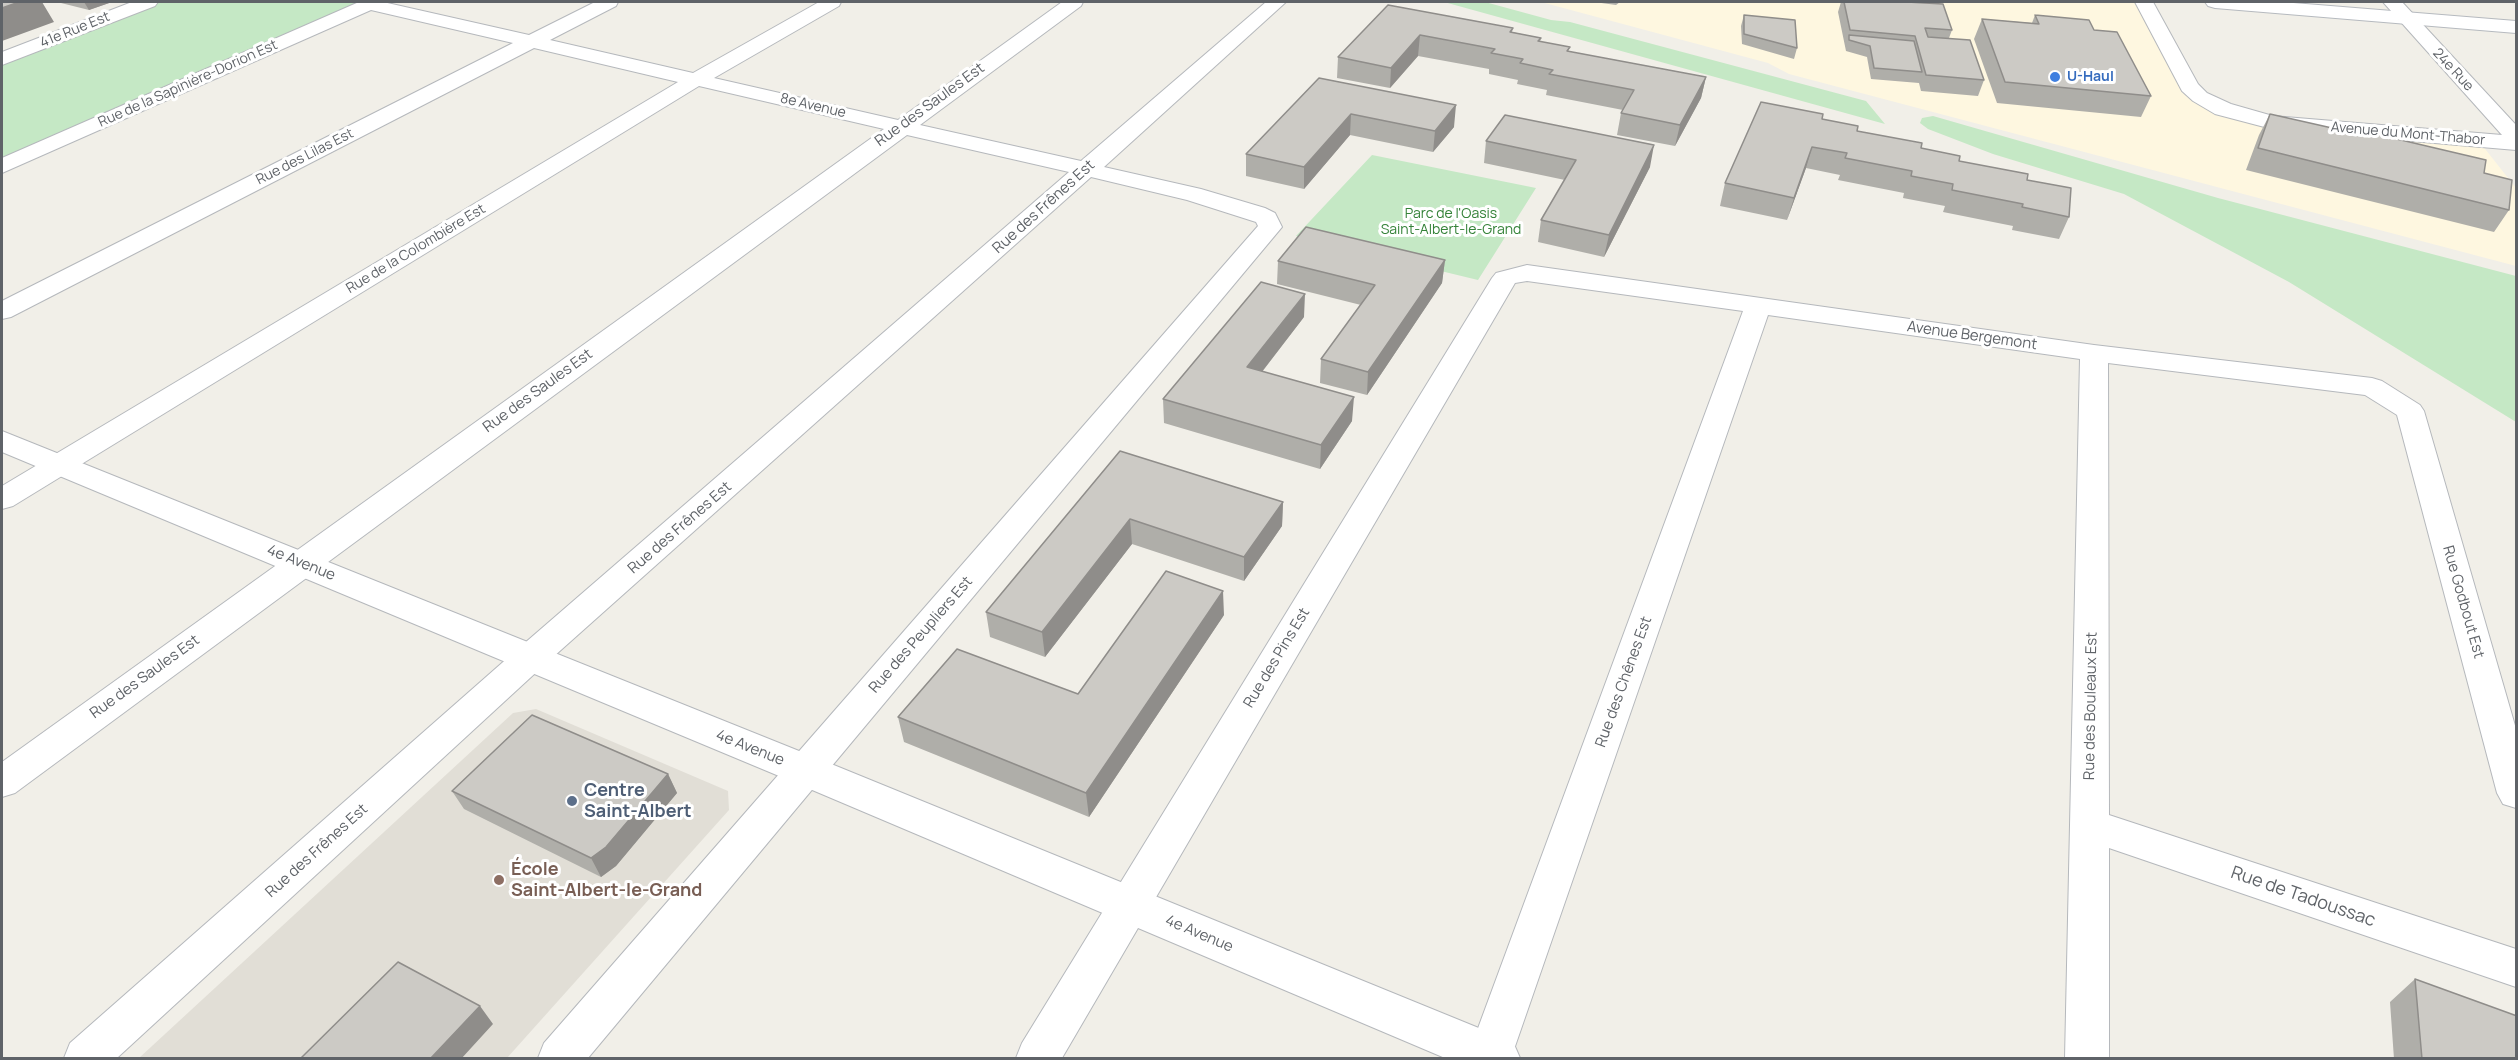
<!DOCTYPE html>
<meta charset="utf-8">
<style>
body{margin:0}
#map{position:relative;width:2518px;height:1060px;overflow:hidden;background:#f1efe8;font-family:Manrope,sans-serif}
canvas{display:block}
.frame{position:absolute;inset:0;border:3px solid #5f6368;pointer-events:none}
</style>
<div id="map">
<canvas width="2518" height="1060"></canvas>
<div class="frame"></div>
</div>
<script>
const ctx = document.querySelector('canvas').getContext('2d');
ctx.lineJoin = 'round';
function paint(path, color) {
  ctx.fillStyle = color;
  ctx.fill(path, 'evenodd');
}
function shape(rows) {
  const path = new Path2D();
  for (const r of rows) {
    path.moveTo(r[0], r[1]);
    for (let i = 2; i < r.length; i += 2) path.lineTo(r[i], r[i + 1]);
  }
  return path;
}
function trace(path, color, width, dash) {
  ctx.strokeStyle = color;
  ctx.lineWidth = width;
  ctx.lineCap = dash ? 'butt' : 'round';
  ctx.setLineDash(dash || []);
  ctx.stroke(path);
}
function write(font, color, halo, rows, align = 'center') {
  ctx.font = font + ' Manrope,sans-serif';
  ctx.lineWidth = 6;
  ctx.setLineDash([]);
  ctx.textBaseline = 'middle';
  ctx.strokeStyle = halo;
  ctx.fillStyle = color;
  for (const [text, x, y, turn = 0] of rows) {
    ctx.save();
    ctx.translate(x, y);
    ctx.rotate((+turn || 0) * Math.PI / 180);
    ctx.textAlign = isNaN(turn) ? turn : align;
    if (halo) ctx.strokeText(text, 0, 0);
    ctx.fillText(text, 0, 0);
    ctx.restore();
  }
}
const commercial = shape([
 [1541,2,2144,2,2189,87,2243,115,2478,140,2516,188,2516,266,1789,74,1768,63]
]);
const education = shape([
 [536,709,728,791,729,810,507,1058,139,1058,513,713]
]);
const green = shape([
 [158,2,360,2,2,159,2,63],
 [1444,2,1485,2,1551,20,1570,22,1866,101,1885,124],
 [1933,116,2218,198,2516,276,2516,422,2289,282,2124,194,1993,154,1928,129,1920,123,1922,118],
 [1372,155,1536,188,1478,280,1296,236]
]);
const minor = shape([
 [359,2,383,2,529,35,595,2,618,2,616,6,550,40,693,73,819,2,841,2,839,6,714,78,898,120,1062,2,1083,2,1081,6,920,125,1081,161,1266,2,1286,2,1104,167,1201,189,1265,208,1275,213,1282,227,588,1058,538,1058,544,1043,1258,226,1256,222,1187,200,1091,177,543,666,117,1058,64,1058,70,1043,519,648,1069,172,907,135,15,793,2,797,2,762,884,129,699,86,13,506,2,509,2,486,678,82,534,48,11,317,2,319,2,301,513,43,371,10,2,173,2,158,359,2],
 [2135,2,2153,2,2198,84,2207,93,2231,104,2273,116,2502,135,2383,2,2402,2,2516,125,2516,150,2272,129,2215,114,2193,101,2182,91,2135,2],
 [1527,265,2094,345,2372,378,2382,381,2420,405,2424,411,2516,729,2516,808,2503,804,2497,793,2397,415,2365,395,2108,363,2109,815,2516,949,2516,987,2109,848,2109,1058,2065,1058,2080,359,1768,315,1511,1058,1467,1058,1743,311,1527,281,1515,283,1062,1058,1016,1058,1022,1043,1492,278,1496,273,1527,265]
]);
const tertiary = shape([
 [132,2,158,2,155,6,2,65,2,52,132,2],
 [2,431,819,759,1513,1042,1520,1058,1445,1058,791,781,2,452,2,431]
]);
const secondary = shape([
 [2205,2,2281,2,2516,21,2516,33,2215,8,2208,6,2205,2]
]);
const wall = shape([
 [57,2,112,2,89,10],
 [1594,2,1620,2,1616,5],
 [1841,2,1907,2,1952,30,1949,38,1984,80,1978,96,1921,91,1919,83,1871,79,1867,57,1846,51,1838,12],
 [1388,5,1513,28,1512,32,1541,38,1540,42,1569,52,1706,77,1701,98,1675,146,1617,135,1621,113,1623,110,1546,95,1547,90,1517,84,1518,80,1489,74,1489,69,1418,56,1390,88,1337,78,1338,57],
 [1744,15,1797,48,1794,59,1742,44,1741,26],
 [2035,15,2094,30,2151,96,2141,117,1997,103,1974,39,1982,19,2032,23],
 [1319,78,1454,127,1433,152,1350,135,1304,189,1246,176,1246,154],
 [2270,114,2331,128,2333,124,2484,173,2509,210,2494,232,2246,170,2259,135],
 [1822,119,1857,131,1921,148,1959,161,2027,180,2069,217,2059,239,2012,230,2013,226,1943,212,1945,206,1903,198,1904,193,1838,180,1840,175,1806,168,1787,220,1720,206,1725,183],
 [1486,141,1650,167,1604,257,1538,242,1541,220,1565,180,1484,163],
 [1445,260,1442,283,1367,395,1320,383,1321,359,1361,305,1277,284,1278,261],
 [1304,317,1262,372,1352,421,1320,469,1164,423,1163,399],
 [1120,451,1283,502,1282,526,1244,581,1132,544,1045,657,990,637,986,612],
 [1224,615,1089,817,904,742,898,717,1078,694],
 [668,774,677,793,616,866,601,877,464,809,452,791],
 [2415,979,2517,1059,2394,1059,2390,1002]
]);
const shadedWall = shape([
 [19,2,42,2,54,22,2,41,2,8],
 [84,2,112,2,89,10],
 [1420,35,1418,56,1390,88,1391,68],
 [1706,77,1701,98,1675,146,1680,125],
 [1456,105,1454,127,1433,152,1435,131],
 [1351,114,1350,135,1304,189,1304,167],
 [1654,145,1650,167,1604,257,1609,235],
 [1812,147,1806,168,1787,220,1794,198],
 [1445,260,1442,283,1367,395,1368,372],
 [1305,294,1304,317,1247,391,1247,367],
 [1354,397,1352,421,1320,469,1321,445],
 [1283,502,1282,526,1244,581,1244,557],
 [1130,519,1132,544,1045,657,1042,632],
 [1223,591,1224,615,1089,817,1086,793],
 [668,774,677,793,616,866,601,877,591,858],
 [480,1006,493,1024,461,1059,430,1059]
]);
const building = shape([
 [2,2,19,2,2,8,2,2],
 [1844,2,1907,2,1943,4,1952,30,1925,28,1928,37,1970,40,1984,80,1926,75,1915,36,1850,30,1844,2],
 [1388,5,1513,28,1510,32,1541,38,1538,41,1570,47,1567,51,1706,77,1680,125,1621,113,1634,90,1549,74,1553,70,1520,63,1523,59,1491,53,1495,49,1420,35,1391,68,1338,57,1388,5],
 [1744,15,1795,20,1797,48,1744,34,1744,15],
 [2035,15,2089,20,2094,30,2117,32,2151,96,2005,82,1982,19,2039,24,2035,15],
 [1849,35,1914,41,1922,72,1874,68,1870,46,1849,40,1849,35],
 [1319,78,1456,105,1435,131,1351,114,1304,167,1246,154,1319,78],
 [1761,102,1823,114,1822,119,1858,126,1857,131,1922,143,1921,148,1960,156,1959,161,2028,174,2027,180,2071,188,2069,217,2022,207,2023,204,1952,190,1953,184,1911,176,1912,171,1845,158,1847,153,1812,147,1794,198,1725,183,1761,102],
 [2270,114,2332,128,2333,124,2486,160,2484,173,2512,180,2509,210,2258,148,2270,114],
 [1505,115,1654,145,1609,235,1541,220,1576,160,1486,141,1505,115],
 [1306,227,1445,260,1368,372,1321,359,1375,285,1278,261,1306,227],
 [1261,282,1305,294,1247,367,1354,397,1321,445,1163,399,1261,282],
 [1120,451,1283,502,1244,557,1130,519,1042,632,986,612,1120,451],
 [1166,571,1223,591,1086,793,898,717,957,649,1078,694,1166,571],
 [532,715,668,774,606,847,591,858,452,791,532,715],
 [398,962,480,1006,430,1059,300,1059,398,962],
 [2415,979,2517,1016,2517,1059,2422,1059,2415,979]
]);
const markers = [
 [2055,77,6,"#3f7fe0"],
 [572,801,6,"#5c6f8a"],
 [499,880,6,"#8d6e63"]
];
const farStreetnames = [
 ["41e Rue Est",75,30,-22],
 ["24e Rue",2453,70,47],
 ["Rue de la Sapinière-Dorion Est",188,84,-24],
 ["8e Avenue",813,106,13],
 ["Avenue du Mont-Thabor",2408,134,5],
 ["Rue des Lilas Est",305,157,-27],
 ["Rue de la Colombière Est",416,249,-31]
];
const farShopnames = [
 ["U-Haul",2067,77]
];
const farParknames = [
 ["Parc de l'Oasis",1451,214],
 ["Saint-Albert-le-Grand",1451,230]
];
const streetNames = [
 ["Rue des Saules Est",930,105,-36],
 ["Rue des Frênes Est",1044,207,-42],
 ["Avenue Bergemont",1972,336,8],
 ["Rue des Saules Est",538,391,-36],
 ["Rue des Frênes Est",680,528,-41],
 ["4e Avenue",301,563,22],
 ["Rue Godbout Est",2463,602,74],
 ["Rue des Peupliers Est",921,635,-49],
 ["Rue des Pins Est",1277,658,-59],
 ["Rue des Saules Est",145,677,-36],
 ["Rue des Chênes Est",1624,682,-70],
 ["Rue des Bouleaux Est",2091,706,-89],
 ["4e Avenue",750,748,22],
 ["Rue des Frênes Est",317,851,-42],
 ["4e Avenue",1199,934,23]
];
const nearServicenames = [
 ["Centre",584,791],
 ["Saint-Albert",584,812]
];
const nearEducationnames = [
 ["École",511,870],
 ["Saint-Albert-le-Grand",511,891]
];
const nearStreetnames = [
 ["Rue de Tadoussac",2303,897,19]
];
paint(commercial, '#fef7e0');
paint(education, '#e1ded6');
paint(green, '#c5e8c5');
trace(minor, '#b5b8bc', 2);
trace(tertiary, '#b5b8bc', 2);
trace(secondary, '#b6babf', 2);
paint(minor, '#fff');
paint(tertiary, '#fff');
paint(secondary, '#fff');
paint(wall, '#afaea9');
paint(shadedWall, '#8f8d8a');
paint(building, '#cccac5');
trace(building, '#8f8d8a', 1.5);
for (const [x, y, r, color] of markers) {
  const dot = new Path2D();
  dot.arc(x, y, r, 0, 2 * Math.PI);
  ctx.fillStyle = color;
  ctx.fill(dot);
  trace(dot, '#fff', 2);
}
write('14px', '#5f6368', '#fff', farStreetnames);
write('bold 14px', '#366cbe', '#fff', farShopnames, 'left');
write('14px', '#348238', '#fff', farParknames);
write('15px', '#5f6368', '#fff', streetNames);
write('bold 18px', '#4e5e75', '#fff', nearServicenames, 'left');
write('bold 18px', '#785e54', '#fff', nearEducationnames, 'left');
write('18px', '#5f6368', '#fff', nearStreetnames);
</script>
